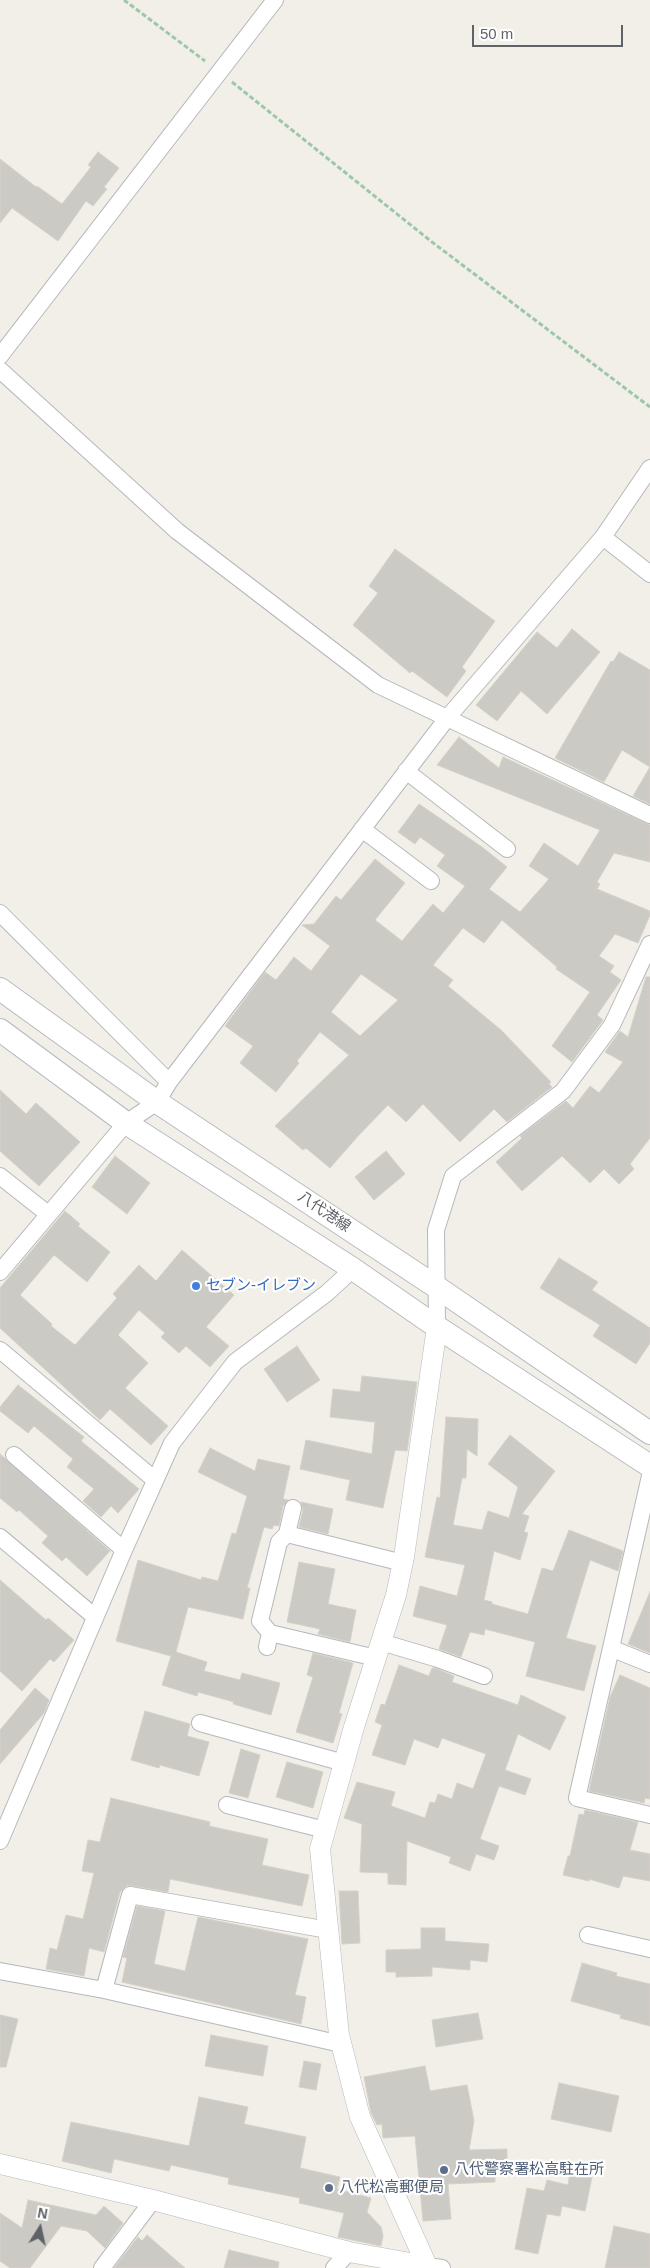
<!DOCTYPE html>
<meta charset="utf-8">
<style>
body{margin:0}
#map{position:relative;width:650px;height:2268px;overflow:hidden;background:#f1efe8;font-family:Arial,sans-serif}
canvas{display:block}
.north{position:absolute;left:15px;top:2203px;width:50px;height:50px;-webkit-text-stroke:4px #fff;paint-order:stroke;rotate:10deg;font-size:14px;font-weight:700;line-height:20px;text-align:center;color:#5f6368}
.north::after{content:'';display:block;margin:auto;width:18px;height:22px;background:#5f6368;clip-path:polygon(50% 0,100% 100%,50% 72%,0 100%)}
.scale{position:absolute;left:472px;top:25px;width:151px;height:22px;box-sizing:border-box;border:2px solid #5f6368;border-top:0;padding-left:6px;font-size:15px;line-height:18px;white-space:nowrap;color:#5f6368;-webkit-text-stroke:4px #fff;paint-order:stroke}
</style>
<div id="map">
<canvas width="650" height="2268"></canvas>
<div class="north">N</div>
<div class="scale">50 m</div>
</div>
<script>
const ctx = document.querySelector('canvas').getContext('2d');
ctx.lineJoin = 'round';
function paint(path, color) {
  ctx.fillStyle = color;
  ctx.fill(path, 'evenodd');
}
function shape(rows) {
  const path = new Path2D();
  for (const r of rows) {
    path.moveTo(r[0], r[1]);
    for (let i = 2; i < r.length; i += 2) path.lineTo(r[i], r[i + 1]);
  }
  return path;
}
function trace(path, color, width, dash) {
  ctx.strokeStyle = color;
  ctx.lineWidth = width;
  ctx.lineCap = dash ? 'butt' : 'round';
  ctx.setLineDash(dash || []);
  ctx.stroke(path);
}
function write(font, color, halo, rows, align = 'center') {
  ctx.font = font + ' Arial,"Noto Sans JP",sans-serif';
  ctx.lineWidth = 4.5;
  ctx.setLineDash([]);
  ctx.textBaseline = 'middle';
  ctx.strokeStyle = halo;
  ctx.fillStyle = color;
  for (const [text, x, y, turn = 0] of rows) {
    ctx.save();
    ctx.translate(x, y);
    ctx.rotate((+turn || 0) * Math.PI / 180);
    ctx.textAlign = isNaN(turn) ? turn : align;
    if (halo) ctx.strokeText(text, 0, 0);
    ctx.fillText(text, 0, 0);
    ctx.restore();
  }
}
const building = shape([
 [98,152,119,168,104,187,107,189,93,206,86,201,58,241,12,208,0,223,0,159,36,187,37,186,62,204,91,167,88,165,98,152],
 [395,549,495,621,462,667,466,671,447,697,412,671,410,673,353,625,378,593,369,586,395,549],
 [572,629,600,652,547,714,521,691,497,721,476,705,537,632,557,648,572,629],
 [619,652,650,670,650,767,622,750,604,782,555,758,611,661,613,662,619,652],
 [459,737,499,768,503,757,650,825,650,862,614,853,597,882,600,884,597,889,650,911,650,915,638,943,615,934,599,956,614,966,610,972,621,980,597,1015,603,1020,572,1062,552,1046,590,992,556,969,557,967,502,920,484,943,463,928,433,965,453,980,448,986,501,1030,551,1082,549,1084,552,1087,507,1122,494,1109,460,1142,423,1104,406,1122,388,1105,359,1135,330,1168,306,1148,303,1150,275,1126,349,1055,320,1032,297,1061,299,1063,276,1092,240,1063,253,1046,225,1026,265,972,276,980,294,957,311,971,330,946,302,925,314,924,336,896,341,900,375,859,405,883,375,920,402,941,433,904,443,913,465,886,437,866,445,855,420,837,415,844,398,832,419,804,482,847,507,867,489,889,520,912,549,879,529,866,544,843,578,866,600,830,437,765,459,737],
 [361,974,398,1000,360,1036,331,1012,361,974],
 [650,767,650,804,633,796,650,767],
 [646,977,650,977,650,1138,630,1164,634,1169,619,1184,604,1169,590,1183,562,1156,522,1191,496,1162,522,1138,520,1136,566,1101,573,1108,590,1086,599,1093,623,1062,605,1052,620,1031,628,1037,646,977],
 [0,1090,26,1114,36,1103,80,1142,39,1186,0,1151,0,1090],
 [386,1151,405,1174,374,1200,355,1177,386,1151],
 [115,1156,150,1183,127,1214,92,1187,115,1156],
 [65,1211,80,1224,78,1226,110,1252,87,1282,54,1255,20,1295,52,1324,51,1326,75,1345,117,1298,113,1294,139,1265,156,1281,182,1250,234,1295,206,1327,229,1346,210,1367,186,1346,179,1353,161,1337,165,1333,139,1310,118,1335,148,1363,125,1388,168,1426,151,1445,110,1409,100,1420,0,1328,0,1288,65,1211],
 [559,1258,598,1282,592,1290,650,1328,650,1343,636,1364,593,1336,600,1325,540,1288,559,1258],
 [297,1346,320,1380,287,1402,264,1369,297,1346],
 [362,1376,417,1382,407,1451,395,1450,383,1508,346,1500,350,1480,300,1469,306,1440,372,1454,375,1422,330,1417,333,1389,360,1392,362,1376],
 [18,1385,84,1437,81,1441,139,1489,118,1513,111,1506,101,1517,83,1501,94,1489,67,1467,73,1459,34,1426,28,1433,0,1411,0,1407,18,1385],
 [446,1417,478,1419,477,1456,467,1449,466,1478,462,1478,453,1525,482,1530,488,1511,509,1518,518,1487,488,1464,510,1435,555,1471,522,1514,529,1516,524,1532,528,1533,520,1560,494,1551,484,1600,492,1602,492,1604,528,1614,542,1568,553,1571,569,1530,623,1551,618,1571,590,1560,566,1638,596,1646,584,1691,526,1676,535,1642,485,1629,484,1635,470,1632,461,1657,439,1649,447,1625,413,1616,420,1586,457,1596,465,1565,425,1557,437,1497,440,1498,446,1417],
 [210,1448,255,1471,258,1459,290,1466,283,1499,288,1500,283,1506,279,1526,274,1525,272,1529,264,1527,247,1588,250,1588,243,1619,188,1607,176,1652,207,1662,204,1671,240,1680,242,1673,280,1683,271,1715,233,1704,234,1702,198,1692,197,1696,162,1685,171,1656,116,1641,138,1560,201,1580,202,1577,218,1581,232,1533,236,1534,247,1496,198,1472,210,1448],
 [0,1454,110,1551,87,1576,66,1557,62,1561,42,1543,48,1536,19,1510,17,1512,0,1498,0,1454],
 [301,1502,333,1509,328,1534,299,1527,303,1510,301,1502],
 [299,1562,335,1569,328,1604,356,1610,350,1642,318,1634,320,1629,287,1622,299,1562],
 [0,1580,46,1620,48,1618,74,1640,54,1662,50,1659,22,1691,0,1671,0,1580],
 [650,1592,650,1653,628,1644,650,1592],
 [313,1653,353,1663,339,1713,342,1714,333,1743,296,1732,313,1677,307,1675,313,1653],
 [399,1665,429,1676,432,1668,435,1668,454,1676,452,1682,518,1705,521,1695,566,1717,550,1750,518,1734,505,1770,531,1779,525,1795,499,1786,480,1839,499,1846,494,1860,476,1854,470,1871,449,1863,451,1857,407,1841,406,1885,388,1884,388,1873,360,1872,362,1824,344,1818,357,1782,395,1792,391,1806,425,1818,430,1802,435,1803,438,1794,452,1799,457,1783,473,1789,486,1754,442,1738,438,1748,414,1739,405,1765,372,1755,382,1725,375,1722,381,1704,385,1705,399,1665],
 [620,1675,650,1688,650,1799,645,1798,644,1803,589,1791,610,1697,620,1675],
 [35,1688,49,1700,44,1713,0,1764,0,1730,35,1688],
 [145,1711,190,1724,187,1736,209,1742,199,1776,160,1765,159,1768,131,1760,145,1711],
 [241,1749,260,1755,248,1798,229,1793,241,1749],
 [287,1762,323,1772,313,1808,276,1797,287,1762],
 [111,1798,210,1822,209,1826,268,1839,262,1865,309,1875,302,1906,170,1879,168,1892,127,1885,120,1892,104,1952,89,1948,84,1976,46,1969,50,1948,57,1950,66,1915,83,1919,94,1873,82,1871,88,1840,100,1842,111,1798],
 [585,1810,638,1822,630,1850,650,1854,650,1881,623,1876,619,1888,589,1879,589,1881,563,1875,568,1856,570,1856,579,1814,584,1815,585,1810],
 [339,1891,358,1891,360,1943,342,1944,339,1891],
 [137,1906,165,1911,154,1964,185,1971,198,1917,308,1939,295,1995,306,1997,301,2024,122,1982,127,1958,123,1957,137,1906],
 [421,1928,445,1928,445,1941,489,1944,487,1962,470,1960,470,1970,432,1967,432,1976,396,1977,396,1972,386,1972,386,1950,421,1949,421,1928],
 [582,1963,617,1973,616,1976,650,1984,650,2026,620,2018,621,2015,571,2001,582,1963],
 [478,2013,483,2039,436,2047,432,2020,478,2013],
 [0,2015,18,2019,6,2067,0,2067,0,2015],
 [211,2035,268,2046,263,2076,205,2066,211,2035],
 [304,2061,321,2064,316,2090,299,2087,304,2061],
 [425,2066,430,2091,467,2085,474,2121,469,2150,507,2149,507,2164,495,2165,495,2182,448,2184,451,2219,423,2221,415,2136,383,2138,382,2124,377,2125,371,2113,364,2077,425,2066],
 [559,2083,619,2096,611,2132,551,2119,559,2083],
 [199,2097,248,2107,244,2124,306,2137,300,2168,340,2177,337,2189,371,2198,367,2212,381,2227,383,2236,381,2246,338,2237,344,2213,299,2203,300,2198,228,2184,229,2178,171,2165,169,2171,114,2159,111,2173,62,2161,71,2122,189,2146,199,2097],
 [570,2172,592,2177,585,2211,562,2206,560,2216,547,2214,538,2254,515,2249,527,2188,544,2191,547,2180,568,2185,570,2172],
 [28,2200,96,2215,104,2206,123,2223,105,2248,87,2231,61,2226,30,2268,10,2268,0,2261,0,2213,22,2228,28,2200],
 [614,2226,650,2234,650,2268,605,2268,614,2226],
 [147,2235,185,2268,114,2268,138,2237,142,2241,147,2235],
 [229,2250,279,2262,278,2268,224,2268,229,2250]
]);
const path = shape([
 [124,0,205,61],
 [232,82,432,242,650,407]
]);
const minor = shape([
 [0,356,275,0],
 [0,370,177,531,378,685,650,815],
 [603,537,650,574],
 [406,771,507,849],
 [362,829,431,881],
 [0,913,169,1082],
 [0,1176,48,1214],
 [0,1272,126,1123,157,1102,169,1082,448,717,603,537,650,468],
 [437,1327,436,1230,453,1176,563,1091,612,1025,650,944],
 [0,1350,155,1480],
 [14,1455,124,1550],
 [650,1476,577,1798,650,1815],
 [287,1534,293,1508],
 [0,1537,95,1617],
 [270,1633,376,1658],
 [381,1642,438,1659,484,1676],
 [267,1647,270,1633,260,1621,279,1542,287,1534,403,1563],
 [613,1649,650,1664],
 [200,1723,344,1763],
 [227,1805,325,1830],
 [0,1841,124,1550,172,1443,235,1362,327,1293,353,1269],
 [328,1930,130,1895,104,1990,341,2044],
 [588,1935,650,1949],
 [0,1971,104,1990],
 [427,2266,442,2268],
 [102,2268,153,2200],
 [334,2268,349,2252]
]);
const tertiary = shape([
 [0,2164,153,2200,349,2252,427,2266],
 [428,2268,360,2117,339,2035,320,1849,354,1727,396,1595,404,1557,437,1327]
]);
const secondary = shape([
 [0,989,157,1102,435,1286,650,1433],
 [0,1030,126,1123,353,1269,437,1327,650,1466]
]);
const markers = [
 [196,1286,5,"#3f7fe0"],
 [444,2170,5,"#5c6f8a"],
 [329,2188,5,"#5c6f8a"]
];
const streetNames = [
 ["八代港線",324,1212,34]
];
const shopNames = [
 ["セブン-イレブン",206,1286]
];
const serviceNames = [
 ["八代警察署松高駐在所",454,2170],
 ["八代松高郵便局",339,2188]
];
paint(building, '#cccac5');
trace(building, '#d6d1c6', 1);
trace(minor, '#b5b8bc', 18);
trace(tertiary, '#b5b8bc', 21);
trace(secondary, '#b6babf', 24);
trace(path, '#9cc7a9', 3, [5, 2.5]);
trace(minor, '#fff', 16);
trace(tertiary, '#fff', 20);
trace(secondary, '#fff', 22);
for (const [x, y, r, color] of markers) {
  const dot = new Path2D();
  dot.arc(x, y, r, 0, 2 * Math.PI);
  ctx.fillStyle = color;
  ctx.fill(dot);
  trace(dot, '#fff', 2);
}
write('15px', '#5f6368', '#fff', streetNames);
write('15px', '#366cbe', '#fff', shopNames, 'left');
write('15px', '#4e5e75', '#fff', serviceNames, 'left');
</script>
